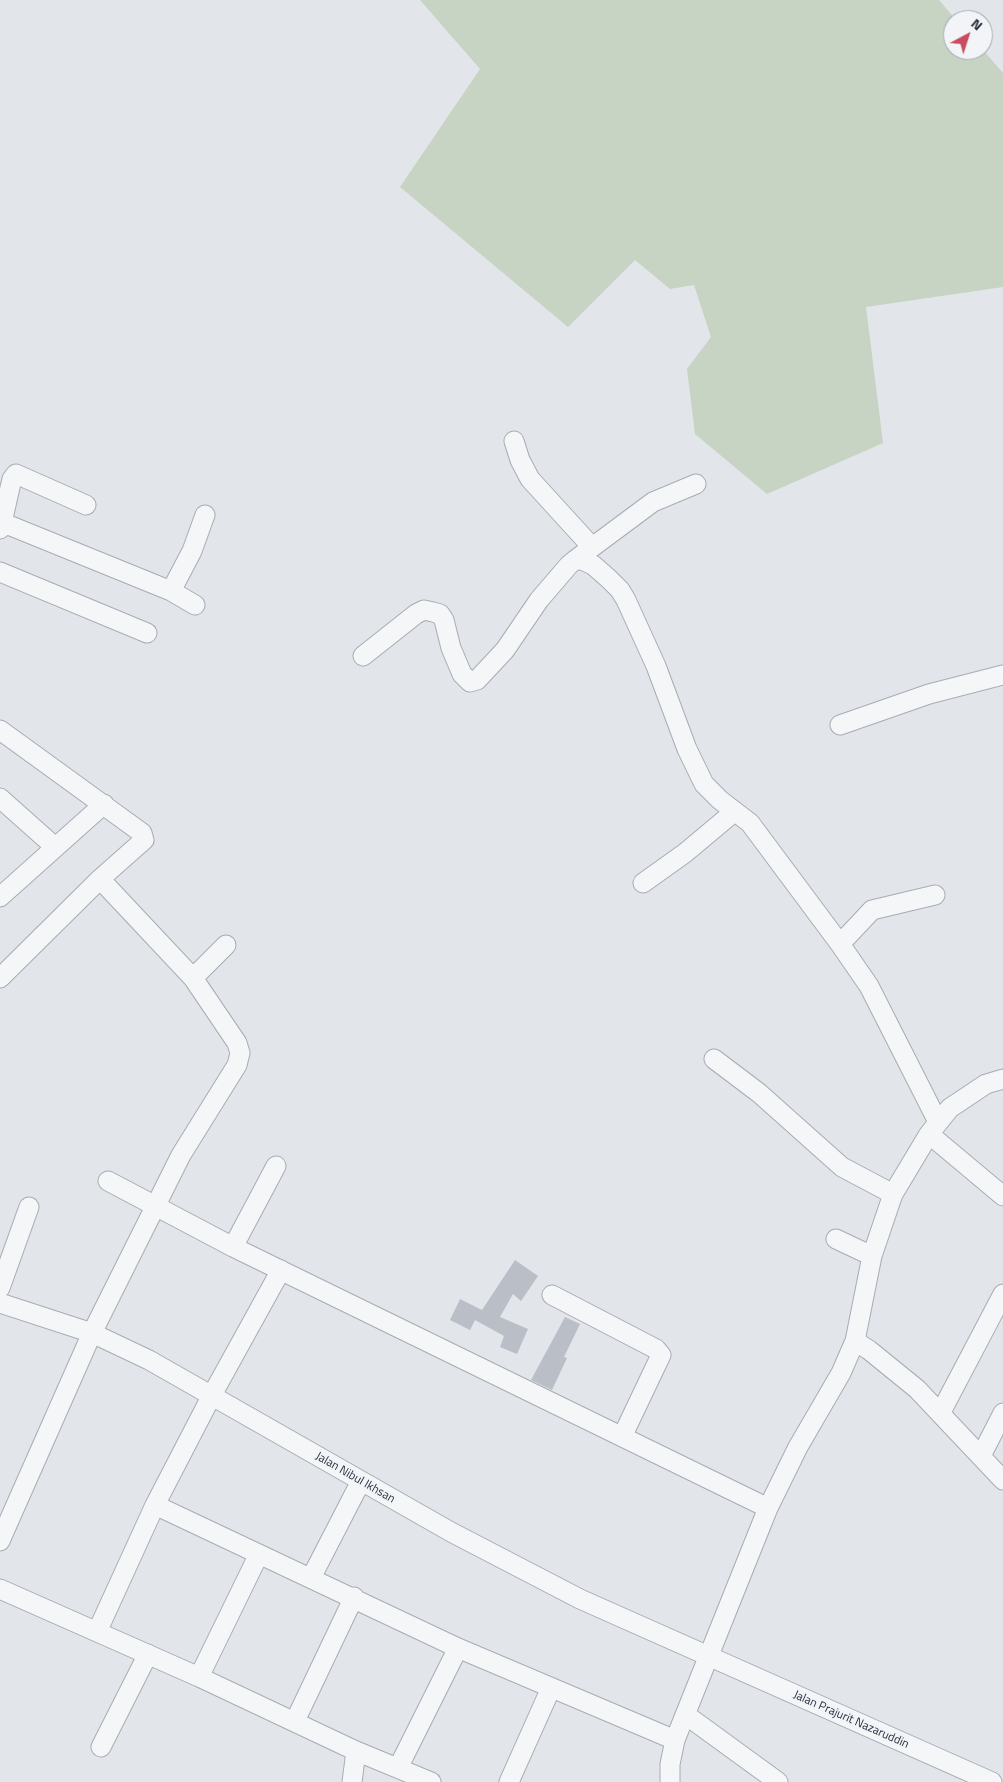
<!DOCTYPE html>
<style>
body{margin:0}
#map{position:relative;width:1003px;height:1782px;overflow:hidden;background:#e2e5ea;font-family:"Titillium Web",sans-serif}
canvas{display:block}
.north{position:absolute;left:943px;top:10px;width:50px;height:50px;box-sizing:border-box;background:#f2f4f7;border:1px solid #a2a7ae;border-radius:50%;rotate:40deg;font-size:14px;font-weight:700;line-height:20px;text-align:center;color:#2a3341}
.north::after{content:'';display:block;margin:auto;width:18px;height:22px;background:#ca4c5f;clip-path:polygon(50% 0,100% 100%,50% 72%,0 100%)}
</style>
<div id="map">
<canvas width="1003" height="1782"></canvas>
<div class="north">N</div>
</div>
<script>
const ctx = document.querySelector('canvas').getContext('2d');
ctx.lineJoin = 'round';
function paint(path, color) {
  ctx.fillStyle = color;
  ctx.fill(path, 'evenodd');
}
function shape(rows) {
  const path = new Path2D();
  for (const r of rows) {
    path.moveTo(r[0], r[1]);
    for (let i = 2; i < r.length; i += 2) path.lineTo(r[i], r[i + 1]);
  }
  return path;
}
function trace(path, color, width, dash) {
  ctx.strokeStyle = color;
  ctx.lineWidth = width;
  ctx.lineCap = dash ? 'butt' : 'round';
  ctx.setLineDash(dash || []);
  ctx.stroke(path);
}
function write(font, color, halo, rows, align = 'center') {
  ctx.font = font + ' "Titillium Web",sans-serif';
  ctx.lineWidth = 5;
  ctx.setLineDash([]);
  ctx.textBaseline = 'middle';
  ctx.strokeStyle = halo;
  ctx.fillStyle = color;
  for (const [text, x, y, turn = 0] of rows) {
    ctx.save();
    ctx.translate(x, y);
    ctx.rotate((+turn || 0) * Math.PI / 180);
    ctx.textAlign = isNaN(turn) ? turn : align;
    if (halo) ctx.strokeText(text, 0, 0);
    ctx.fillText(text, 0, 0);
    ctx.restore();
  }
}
const green = shape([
 [420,0,939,0,956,20,953,20,953,50,983,50,1003,73,1003,287,866,307,883,443,767,494,695,434,687,369,711,337,694,285,670,289,635,260,568,327,400,187,480,69]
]);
const building = shape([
 [515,1260,538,1276,521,1301,513,1294,500,1317,528,1329,517,1354,500,1347,504,1336,475,1320,470,1330,450,1320,460,1299,482,1310],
 [565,1317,580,1324,564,1357,567,1358,552,1390,531,1380]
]);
const minor = shape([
 [514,441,520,460,530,479,592,547],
 [1,527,12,479,16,474,86,505],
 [0,529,6,524,171,591,192,551,205,515],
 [575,560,653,502,696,484],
 [0,572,147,633],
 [171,591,195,605],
 [363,656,416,614,424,610,433,612,440,614,444,620,451,648,462,674,470,682,477,680,505,650,539,600,569,565,575,560,582,560,593,565,609,579,620,590,626,600,656,666,687,749,704,784,720,800,750,823,840,944,872,910,935,895],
 [840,725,929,694,1003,675],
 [0,730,142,833,144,840,100,879,0,978],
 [0,798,55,847],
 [643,883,685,853,734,812],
 [0,897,104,804],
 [840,944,869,986,938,1122],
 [193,978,226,945],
 [714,1059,759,1093,842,1167,893,1194],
 [929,1134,1003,1196],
 [108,1181,233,1247,768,1508],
 [836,1239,872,1256],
 [233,1247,276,1166],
 [0,1288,29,1207],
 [552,1295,656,1349,661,1355,622,1437],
 [0,1303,92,1333,149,1360,451,1532,580,1599,992,1782],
 [855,1341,869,1350,917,1389,1003,1480],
 [941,1412,1003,1294],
 [981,1456,1003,1413],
 [155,1505,458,1648,675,1740],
 [0,1541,92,1333,181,1155,237,1065,240,1053,237,1043,193,978,100,879],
 [311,1578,361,1481],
 [0,1589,199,1677,356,1751,431,1782],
 [97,1632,155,1505,212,1395,281,1270],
 [199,1677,259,1554],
 [686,1715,778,1782],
 [295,1721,354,1597],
 [101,1747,148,1654],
 [398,1768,458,1648],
 [352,1782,356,1751],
 [509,1782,551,1688],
 [670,1782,670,1764,675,1740,768,1508,798,1447,841,1373,855,1341,872,1256,893,1194,929,1134,950,1108,986,1084,1003,1079]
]);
const streetNames = [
 ["Jalan Nibul Ikhsan",355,1478,30],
 ["Jalan Prajurit Nazaruddin",851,1720,24]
];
paint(green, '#c7d3c3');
paint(building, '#b9bec7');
trace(minor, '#a7acb4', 21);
trace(minor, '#f5f6f8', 19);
write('12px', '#2a3341', '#f2f4f7', streetNames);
</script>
